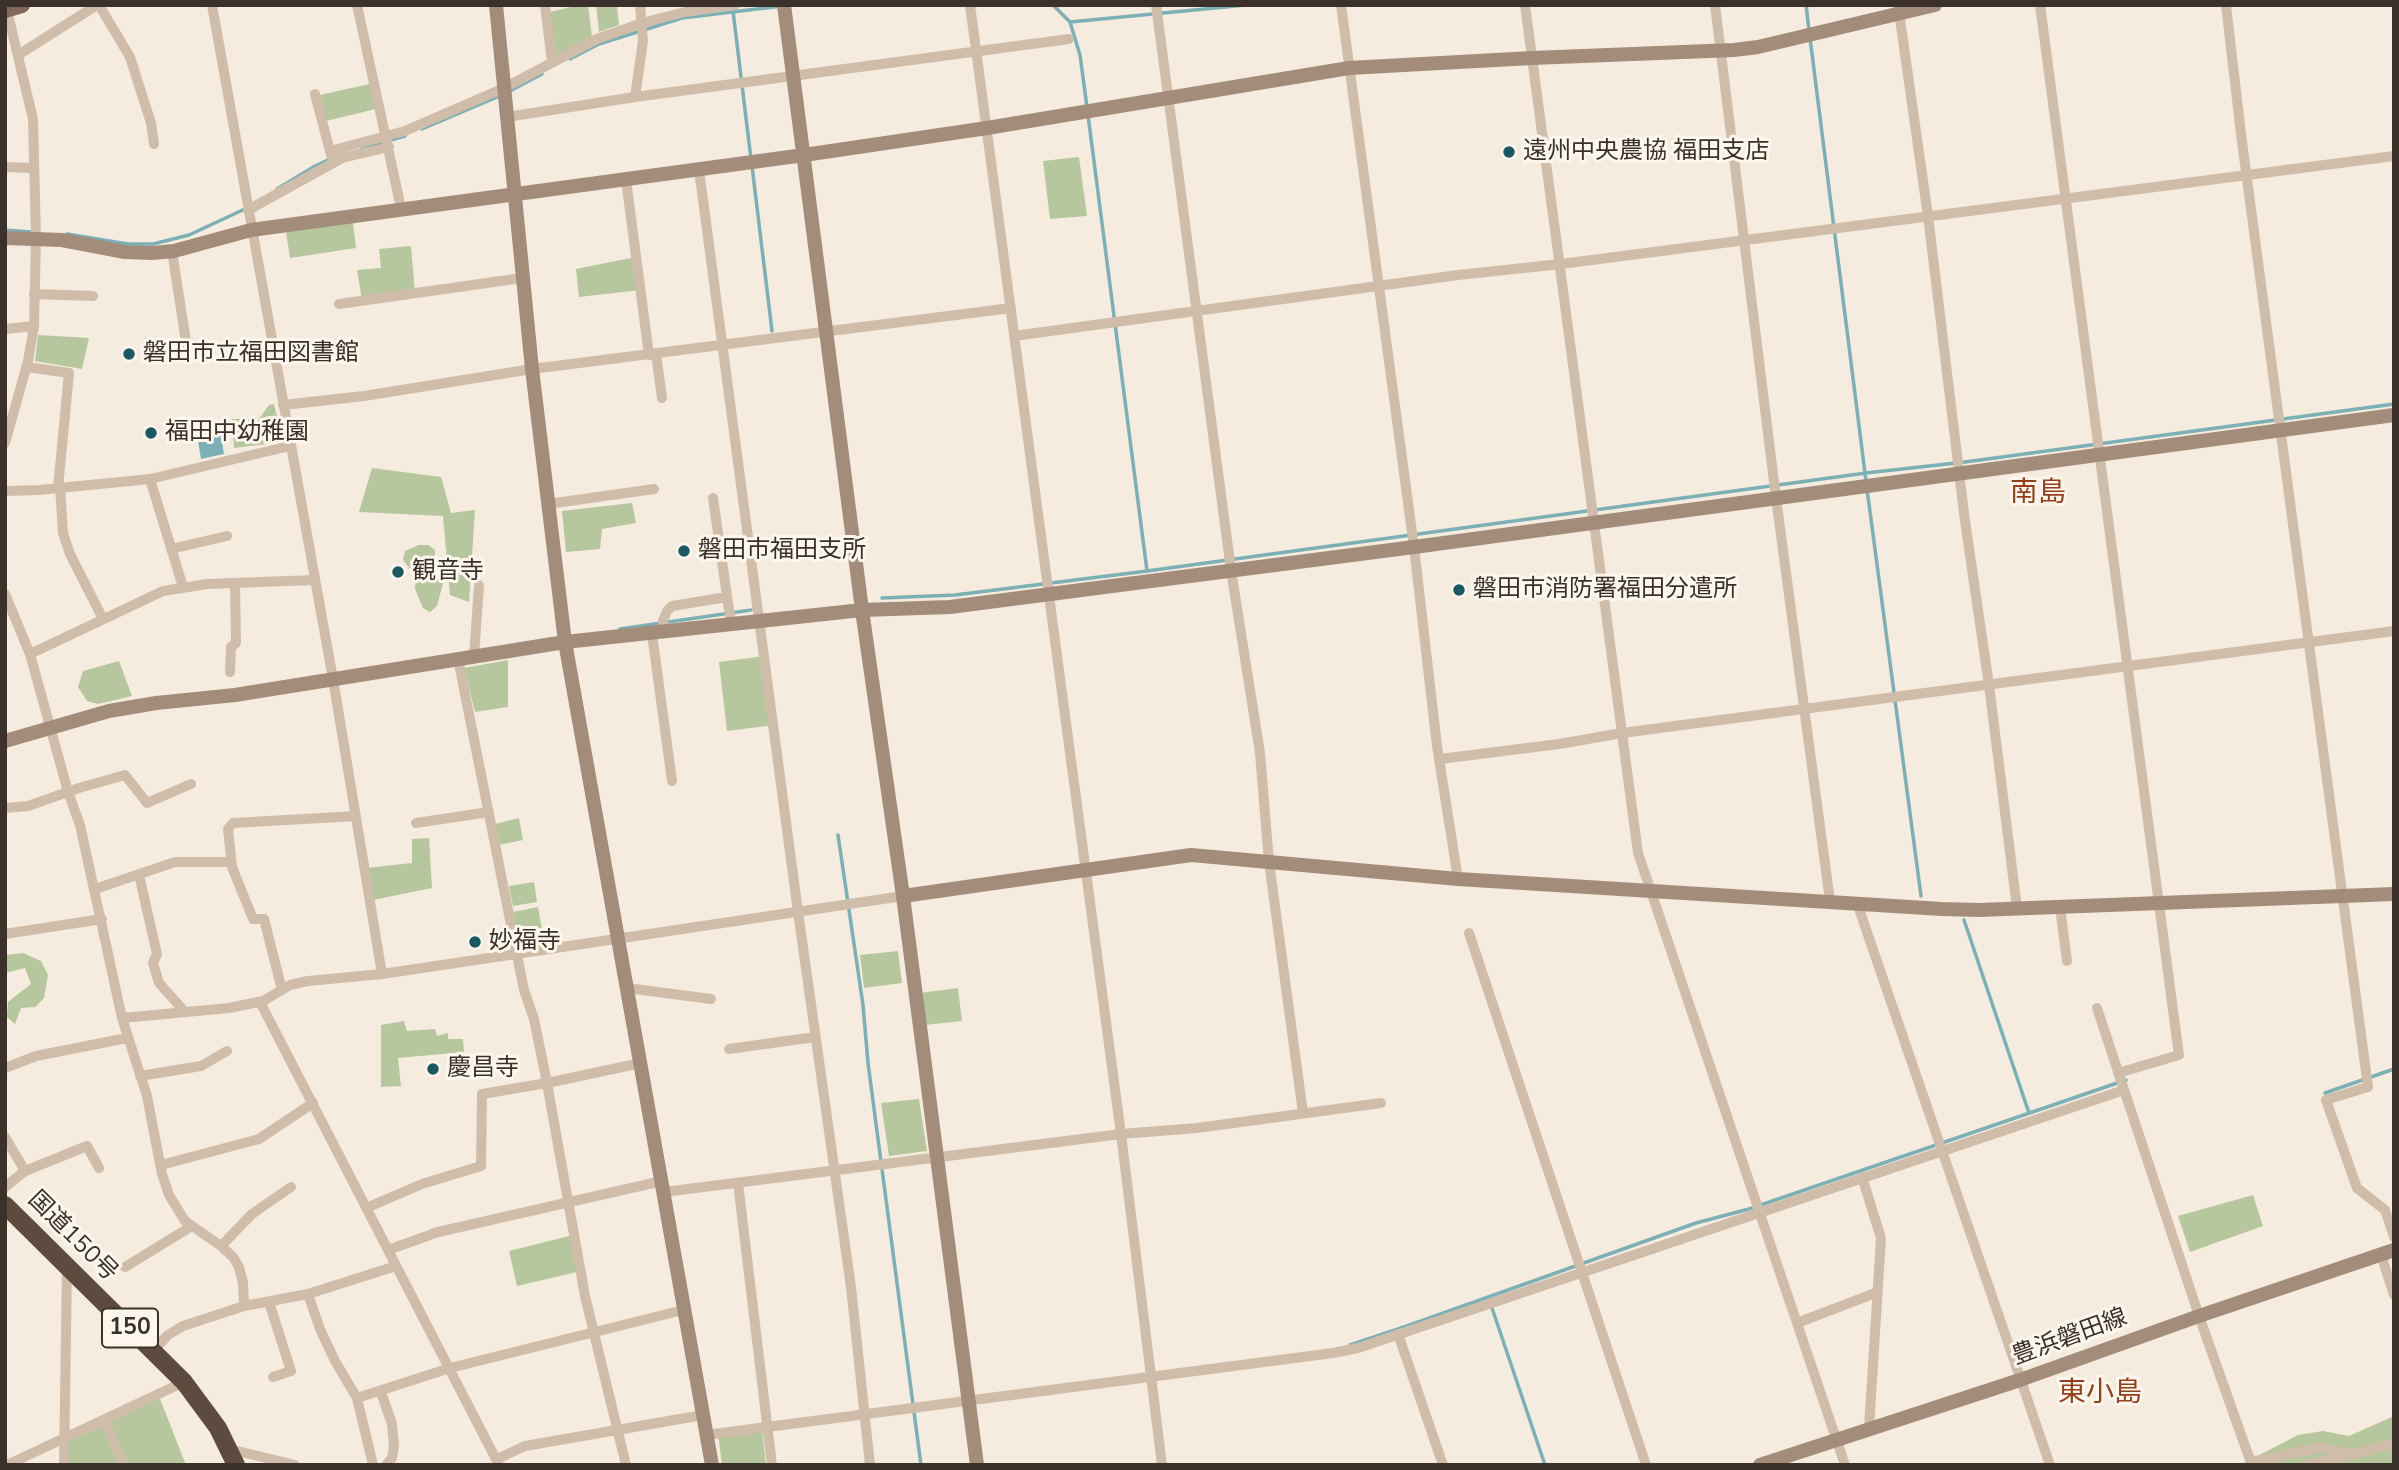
<!DOCTYPE html>
<meta charset="utf-8">
<style>
body{margin:0}
#map{position:relative;width:2399px;height:1470px;overflow:hidden;background:#f5ecdf;font-family:"Nunito Sans",sans-serif}
canvas{display:block}
.frame{position:absolute;inset:0;border:7px solid #3c312a;pointer-events:none}
</style>
<div id="map">
<canvas width="2399" height="1470"></canvas>
<div class="frame"></div>
</div>
<script>
const ctx = document.querySelector('canvas').getContext('2d');
ctx.lineJoin = 'round';
function paint(path, color) {
  ctx.fillStyle = color;
  ctx.fill(path, 'evenodd');
}
function shape(rows) {
  const path = new Path2D();
  for (const r of rows) {
    path.moveTo(r[0], r[1]);
    for (let i = 2; i < r.length; i += 2) path.lineTo(r[i], r[i + 1]);
  }
  return path;
}
function trace(path, color, width, dash) {
  ctx.strokeStyle = color;
  ctx.lineWidth = width;
  ctx.lineCap = dash ? 'butt' : 'round';
  ctx.setLineDash(dash || []);
  ctx.stroke(path);
}
function write(font, color, halo, rows, align = 'center') {
  ctx.font = font + ' "Nunito Sans","Noto Sans JP",sans-serif';
  ctx.lineWidth = 6;
  ctx.setLineDash([]);
  ctx.textBaseline = 'middle';
  ctx.strokeStyle = halo;
  ctx.fillStyle = color;
  for (const [text, x, y, turn = 0] of rows) {
    ctx.save();
    ctx.translate(x, y);
    ctx.rotate((+turn || 0) * Math.PI / 180);
    ctx.textAlign = isNaN(turn) ? turn : align;
    if (halo) ctx.strokeText(text, 0, 0);
    ctx.fillText(text, 0, 0);
    ctx.restore();
  }
}
const green = shape([
 [579,5,588,5,592,37,552,62,546,13],
 [596,5,617,5,619,25,599,32],
 [374,83,380,108,326,121,320,95],
 [1079,157,1087,216,1050,219,1043,161],
 [352,216,356,248,290,258,285,225],
 [411,246,415,293,362,300,357,270,381,268,379,249],
 [636,257,640,290,579,297,576,269],
 [38,335,89,338,82,369,35,361],
 [274,404,277,417,275,443,234,448,232,419,249,419,256,423,269,405],
 [372,468,441,477,451,513,475,510,469,602,450,595,443,516,359,512],
 [632,503,636,523,602,529,600,549,566,552,562,511],
 [419,545,428,545,435,550,434,572,443,583,437,606,430,612,423,608,415,589,416,576,403,560,405,551],
 [765,656,774,725,727,731,719,662],
 [508,660,508,707,475,712,464,668],
 [119,661,132,696,98,704,87,701,78,687,83,671],
 [519,818,523,840,499,845,495,824],
 [429,838,432,888,373,900,367,868,412,863,412,839],
 [534,882,537,902,513,906,509,886],
 [538,907,545,946,519,950,513,912],
 [898,951,902,983,864,988,860,955],
 [23,953,41,961,48,975,44,998,35,1007,21,1008,15,1024,7,1017,8,1002,31,984,25,968,5,973,5,955],
 [958,988,962,1021,924,1025,920,993],
 [404,1021,407,1031,435,1029,437,1036,448,1033,448,1039,463,1039,464,1052,398,1058,401,1086,381,1087,381,1025],
 [919,1099,927,1151,889,1156,881,1103],
 [2253,1195,2263,1226,2190,1252,2178,1216],
 [573,1235,581,1271,517,1286,509,1251],
 [158,1394,186,1465,70,1465,64,1451,64,1438],
 [2394,1416,2394,1464,2391,1465,2240,1465,2298,1435,2323,1431,2349,1436],
 [762,1428,766,1465,722,1465,718,1434]
]);
const water = shape([
 [219,424,224,454,201,459,196,428]
]);
const stream = shape([
 [1053,5,1070,22,1080,55,1087,107],
 [1806,5,1809,30],
 [733,11,751,159],
 [1070,22,1246,5],
 [1810,38,1866,481],
 [570,59,599,44,682,18,782,6],
 [508,92,542,74],
 [1088,115,1147,571],
 [422,129,502,95],
 [362,148,405,136],
 [752,166,772,331],
 [277,189,315,166,341,154],
 [5,230,31,232],
 [67,234,128,244,153,244,189,235,247,208],
 [1867,489,1921,896],
 [882,598,955,595,1147,571,1866,473,1965,462,2394,404],
 [620,629,751,610],
 [838,835,863,1005,868,1063,921,1465],
 [1964,920,2029,1113],
 [2325,1093,2394,1069],
 [1491,1305,1545,1465],
 [1350,1345,1407,1326,1696,1223,1749,1209,2126,1080]
]);
const street = shape([
 [99,5,130,57,151,123,154,144],
 [212,5,333,679,382,974],
 [357,5,401,208],
 [545,5,552,62],
 [970,5,1121,1134,1162,1465],
 [1156,5,1231,570,1260,753,1269,862,1303,1113],
 [1341,5,1414,547,1437,746,1458,879],
 [1525,5,1638,853,1845,1465],
 [1715,5,1776,498,1830,901],
 [1898,5,1928,216,1965,521,1989,685,2017,908],
 [2040,5,2179,1055,2118,1073],
 [2226,5,2241,134,2368,1087,2326,1100,2357,1188,2385,1210,2394,1237],
 [18,55,97,5],
 [315,94,331,155],
 [635,97,643,41,640,5],
 [507,117,635,97,1069,39],
 [330,151,405,131,504,88,597,39,642,23,685,12,735,5],
 [5,167,34,168],
 [699,170,798,912,851,1287,870,1465],
 [626,180,649,355],
 [248,210,342,158,389,147],
 [172,251,187,348],
 [34,294,93,296],
 [339,304,522,278],
 [5,329,34,326],
 [1014,336,1458,275,1561,264,2394,156],
 [656,354,662,398],
 [27,367,69,373,58,488],
 [283,405,364,396,532,369,1011,308],
 [5,443,28,361,34,326,36,238,33,119,6,6],
 [150,479,183,587],
 [60,487,63,533,70,554,103,619],
 [5,491,39,490,150,479,290,446],
 [713,498,731,624],
 [548,504,654,489],
 [171,549,227,536],
 [5,594,30,654,68,792,80,825,122,1018,229,1008,263,1001,290,985,308,981,382,974,903,896],
 [665,632,663,621,667,611,672,606,727,597],
 [652,634,672,781],
 [30,654,163,591,207,584,315,580],
 [474,657,479,585],
 [458,659,524,990,534,1019,547,1083,585,1296,626,1465],
 [230,672,231,647,236,643,235,583],
 [1440,759,1559,744,1622,733,2394,631],
 [5,808,28,806,79,788,125,775,147,803,191,784],
 [416,823,489,812],
 [139,875,157,954,153,963,159,983,185,1012],
 [95,889,175,862,231,862],
 [1857,903,2050,1465],
 [2060,907,2067,961],
 [1469,933,1646,1465],
 [5,934,102,919],
 [627,988,711,999],
 [282,990,264,919,253,919,232,867,228,829,233,823,356,816],
 [260,1002,499,1465],
 [2097,1008,2199,1316,2250,1460,2257,1461,2320,1447,2352,1455],
 [122,1018,147,1096,162,1174,169,1195,185,1221,221,1246,233,1257,239,1267,243,1283,244,1306],
 [729,1049,815,1037],
 [5,1068,36,1056,127,1038],
 [140,1076,201,1066,227,1051],
 [5,1137,25,1171],
 [161,1165,259,1139,313,1103],
 [1862,1177,1881,1238,1869,1428],
 [738,1183,772,1465],
 [5,1187,25,1171,87,1146,99,1168],
 [664,1192,1121,1134,1197,1128,1381,1103],
 [366,1208,422,1184,481,1166,482,1094,547,1083,641,1063],
 [221,1246,252,1214,291,1187],
 [388,1250,438,1232,662,1181],
 [2381,1255,2394,1295],
 [125,1267,192,1226],
 [308,1294,320,1329,335,1361,357,1398,373,1465],
 [269,1302,291,1371,273,1377],
 [1797,1323,1878,1292],
 [1398,1334,1443,1465],
 [153,1351,168,1335,183,1326,244,1306,308,1294,396,1266],
 [381,1392,392,1424,394,1446,392,1458,386,1465],
 [357,1398,450,1368,683,1310],
 [104,1420,124,1465],
 [706,1435,1333,1353,1358,1348,2124,1090],
 [229,1449,295,1465],
 [497,1459,525,1446,703,1415],
 [7,1465,184,1382],
 [64,1465,67,1267],
 [2305,1465,2352,1455,2394,1443]
]);
const secondary = shape([
 [496,5,532,369,565,642,712,1465],
 [784,5,862,610,903,896,977,1465],
 [5,238,62,240,125,252,152,253,174,251,251,230,804,155,987,128,1349,68,1532,58,1734,50,1758,47,1935,5],
 [5,741,109,711,156,703,235,695,565,642,862,610,950,607,1414,547,2394,415],
 [903,896,1191,855,1458,879,1942,909,1979,910,2394,894],
 [1760,1465,2020,1380,2199,1316,2394,1250]
]);
const primary = shape([
 [5,10,22,5]
]);
const highway = shape([
 [5,1205,184,1382,218,1428,236,1465]
]);
const markers = [
 [1509,152,7,"#1a5963"],
 [129,354,7,"#1a5963"],
 [151,433,7,"#1a5963"],
 [684,551,7,"#1a5963"],
 [398,572,7,"#1a5963"],
 [1459,590,7,"#1a5963"],
 [475,942,7,"#1a5963"],
 [433,1069,7,"#1a5963"]
];
const shields = [
 [130,1328,56]
];
const shieldNames = [
 ["150",130,1328]
];
const poiNames = [
 ["遠州中央農協 福田支店",1523,152],
 ["磐田市立福田図書館",143,354],
 ["福田中幼稚園",165,433],
 ["磐田市福田支所",698,551],
 ["観音寺",412,572],
 ["磐田市消防署福田分遣所",1473,590],
 ["妙福寺",489,942],
 ["慶昌寺",447,1069]
];
const streetNames = [
 ["国道150号",72,1237,45],
 ["豊浜磐田線",2070,1338,-20]
];
const quarterNames = [
 ["南島",2038,494],
 ["東小島",2100,1394]
];
paint(green, '#b6c79d');
paint(water, '#7bb0b6');
trace(stream, '#7bb0b6', 3.5);
trace(street, '#d0bda9', 10);
trace(secondary, '#a48c7a', 14);
trace(primary, '#806959', 16);
trace(highway, '#5e4b40', 18);
for (const [x, y, r, color] of markers) {
  const dot = new Path2D();
  dot.arc(x, y, r, 0, 2 * Math.PI);
  ctx.fillStyle = color;
  ctx.fill(dot);
  trace(dot, '#fcf6ed', 2.5);
}
for (const [x, y, w] of shields) {
  const box = new Path2D();
  box.roundRect(x - w / 2, y - 19.5, w, 39, 5);
  ctx.fillStyle = '#fcf6ed';
  ctx.fill(box);
  trace(box, '#3c312a', 2);
}
write('bold 23px', '#3c312a', null, shieldNames);
write('24px', '#3c312a', '#fcf6ed', poiNames, 'left');
write('24px', '#3c312a', '#fcf6ed', streetNames);
write('28px', '#943f1a', '#fcf6ed', quarterNames);
</script>
